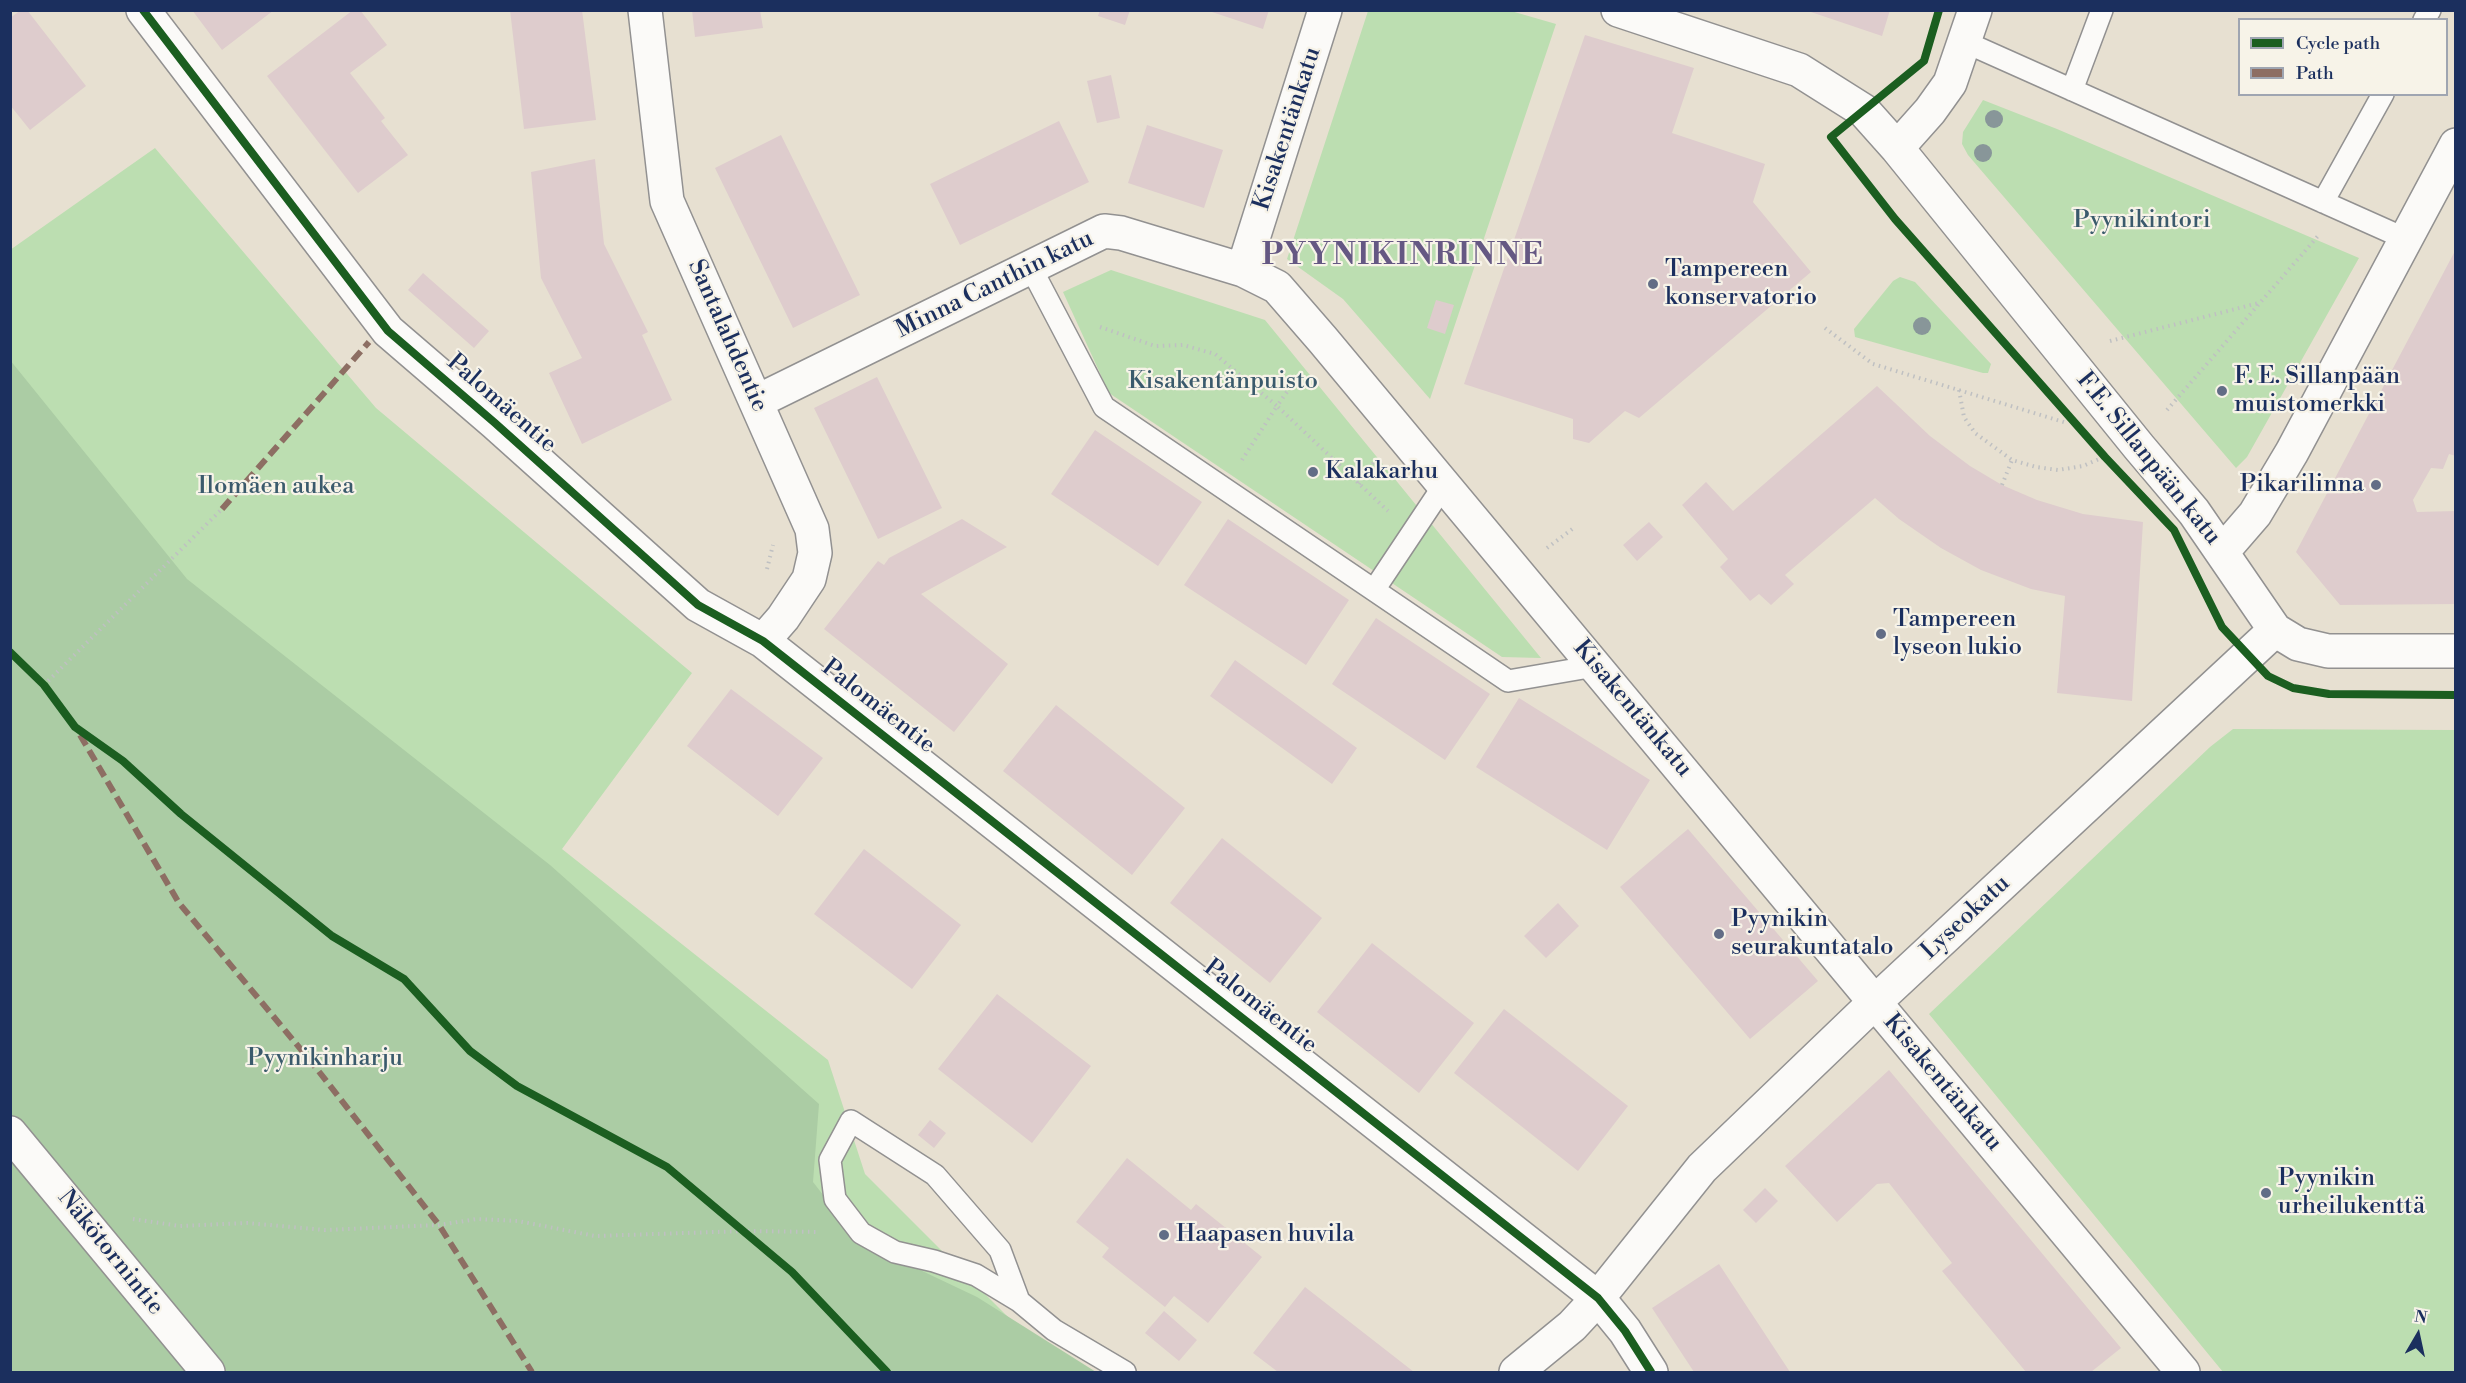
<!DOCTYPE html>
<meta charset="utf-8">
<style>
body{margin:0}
#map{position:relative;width:2466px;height:1383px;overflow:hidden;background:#e7e0d1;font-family:"Libre Bodoni",serif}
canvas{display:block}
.frame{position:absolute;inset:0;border:12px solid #1b2f5e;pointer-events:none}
.legend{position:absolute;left:2238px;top:18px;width:210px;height:78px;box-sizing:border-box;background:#f7f3e8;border:2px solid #9fa5b1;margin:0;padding:8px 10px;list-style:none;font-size:18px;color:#1b2f5e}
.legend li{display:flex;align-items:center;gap:12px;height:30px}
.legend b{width:30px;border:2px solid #9fa5b1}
.north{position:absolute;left:2388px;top:1305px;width:60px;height:60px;-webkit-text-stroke:4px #f7f3e8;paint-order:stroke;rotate:9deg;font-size:16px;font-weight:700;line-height:24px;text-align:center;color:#1b2f5e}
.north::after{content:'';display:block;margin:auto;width:21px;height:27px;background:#1b2f5e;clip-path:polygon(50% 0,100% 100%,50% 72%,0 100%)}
</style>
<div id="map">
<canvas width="2466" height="1383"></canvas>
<div class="frame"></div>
<ul class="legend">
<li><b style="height:8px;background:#1b5e20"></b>Cycle path</li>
<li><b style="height:8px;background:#8d6e63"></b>Path</li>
</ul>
<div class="north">N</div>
</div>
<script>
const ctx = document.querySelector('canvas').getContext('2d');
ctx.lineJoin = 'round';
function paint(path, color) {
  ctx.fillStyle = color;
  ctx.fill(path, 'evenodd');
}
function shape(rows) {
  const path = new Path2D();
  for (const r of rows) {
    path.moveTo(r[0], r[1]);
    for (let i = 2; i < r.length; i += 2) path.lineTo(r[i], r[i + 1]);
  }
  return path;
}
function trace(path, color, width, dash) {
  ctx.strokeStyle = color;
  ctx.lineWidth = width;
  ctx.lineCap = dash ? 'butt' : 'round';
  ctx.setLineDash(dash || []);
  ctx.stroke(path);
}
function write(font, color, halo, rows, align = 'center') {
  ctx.font = font + ' "Libre Bodoni",serif';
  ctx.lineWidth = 4.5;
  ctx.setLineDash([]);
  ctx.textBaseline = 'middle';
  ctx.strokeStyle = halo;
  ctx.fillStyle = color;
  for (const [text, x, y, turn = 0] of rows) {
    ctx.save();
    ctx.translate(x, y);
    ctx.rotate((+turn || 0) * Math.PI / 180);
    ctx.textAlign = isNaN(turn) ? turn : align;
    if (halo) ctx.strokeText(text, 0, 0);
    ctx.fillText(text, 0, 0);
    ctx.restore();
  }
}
const green = shape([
 [1368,11,1511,11,1556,24,1430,399,1343,299,1287,259],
 [1983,100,2057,129,2359,258,2247,457,2236,468,1968,155,1962,144,1963,132],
 [155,148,376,408,692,673,562,849,828,1060,865,1174,1042,1351,11,1372,10,250],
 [1111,270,1265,320,1541,658,1502,657,1109,393,1063,292],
 [1900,277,1915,282,1991,364,1988,373,1983,373,1855,337,1854,329,1893,281],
 [2233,729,2455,730,2455,1372,2223,1372,1929,1014,2210,747]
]);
const forest = shape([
 [10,360,187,579,550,865,819,1104,813,1182,859,1241,977,1297,1096,1372,11,1372]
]);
const building = shape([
 [21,10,27,10,86,86,30,130,10,105,10,18],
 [192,10,274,10,222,50],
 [353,10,360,10,387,45,350,73,385,118,381,121,408,155,358,193,267,76],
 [510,10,582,10,596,120,524,129],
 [692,10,760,10,763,28,695,37],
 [1100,10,1130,10,1125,25,1098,16],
 [1206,10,1269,10,1263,29],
 [1805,10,1890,10,1882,36],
 [1585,35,1694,68,1672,133,1765,164,1753,202,1811,272,1639,418,1625,411,1589,443,1573,439,1573,419,1464,384],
 [1111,75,1120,118,1097,123,1087,81],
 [1059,121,1089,182,960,245,930,184],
 [1147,125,1223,150,1204,208,1128,183],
 [781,135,860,295,793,328,715,168],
 [595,159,604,244,648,332,642,335,672,400,582,444,549,373,582,358,541,278,531,172],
 [2456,249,2456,456,2449,454,2443,469,2431,468,2413,500,2417,512,2456,511,2456,604,2340,605,2296,552],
 [423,273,489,331,474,348,408,290],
 [1436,300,1454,305,1445,334,1427,328],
 [877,377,942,508,878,539,814,408],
 [1877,386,1930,436,1970,466,2002,485,2037,500,2083,514,2143,522,2132,701,2057,693,2065,596,2031,589,1981,570,1941,548,1899,519,1875,498,1785,575,1794,584,1771,605,1759,594,1750,601,1720,567,1728,559,1682,505,1706,482,1733,511],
 [1095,430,1202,502,1158,566,1051,494],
 [962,519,1007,547,921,594,1008,664,954,732,824,629,878,561,884,565,889,558],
 [1228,519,1349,600,1306,665,1184,585],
 [1649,522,1663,537,1637,561,1623,545],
 [1376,618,1490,694,1445,760,1332,684],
 [1235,660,1357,748,1332,784,1210,696],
 [731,689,823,758,778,816,687,746],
 [1519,698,1650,780,1607,850,1476,767],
 [1056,705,1185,808,1132,875,1003,771],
 [1688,829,1818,981,1750,1039,1620,887],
 [1222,838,1322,918,1270,983,1170,903],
 [864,849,961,925,912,989,814,914],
 [1558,903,1579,926,1546,958,1524,936],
 [1372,943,1474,1023,1419,1093,1317,1012],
 [997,994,1091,1066,1032,1143,938,1069],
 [1504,1009,1628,1106,1578,1171,1454,1073],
 [1889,1070,2121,1348,2091,1372,2026,1372,1942,1271,1952,1263,1889,1183,1877,1184,1837,1222,1785,1166],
 [930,1120,946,1133,934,1148,918,1135],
 [1127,1158,1191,1210,1196,1204,1262,1257,1208,1323,1174,1296,1165,1307,1102,1257,1109,1248,1076,1222],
 [1765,1188,1778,1201,1756,1223,1743,1210],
 [1719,1264,1790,1372,1694,1372,1652,1308],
 [1305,1287,1414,1372,1278,1372,1253,1353],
 [1164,1311,1197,1340,1179,1361,1145,1333]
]);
const path = shape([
 [1100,327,1155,346,1183,345,1215,354,1277,406,1301,372],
 [1825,328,1873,364,2067,423],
 [2110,341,2259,303],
 [1959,390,1964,417,1975,433,2012,460,2036,467,2058,470,2083,466,2099,459],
 [2167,410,2318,236],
 [1242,460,1277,406,1388,511],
 [1359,484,1374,462],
 [2002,485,2012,460],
 [1547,548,1575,527],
 [767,569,773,545],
 [44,685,222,509],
 [133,1219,180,1226,247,1223,325,1230,439,1225,477,1219,518,1221,595,1236,745,1231,819,1232]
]);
const lane = shape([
 [2424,20,2430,10],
 [1965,42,2406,239],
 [2072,90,2102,10],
 [2323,202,2383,94],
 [1031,268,1104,407,1508,681,1595,666],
 [1374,590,1444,485],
 [1019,1301,1000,1250,935,1175,851,1121,830,1160,835,1199,861,1233,895,1252,934,1261,976,1275,1019,1301,1054,1330,1125,1372]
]);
const street = shape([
 [143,10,388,331,495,423,698,605,763,641,1598,1298,1625,1331,1651,1372],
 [645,10,667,201,812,529,815,553,809,579,783,618,763,641],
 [1325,10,1243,270,1277,287,1323,340,2183,1372],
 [1618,10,1799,70,1864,111,1897,148,2139,447,2194,512,2275,630,2298,644,2328,651,2456,651],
 [1897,148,1930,111,1950,83,1975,10],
 [756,402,1104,231,1121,233,1243,270],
 [2223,551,2255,514,2292,452,2456,145],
 [10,1133,208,1372],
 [1516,1372,1572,1326,1598,1298,1702,1168,1875,1002,2275,630]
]);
const quiet = shape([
 [222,509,369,342],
 [80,735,179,903,313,1064,439,1225,532,1372]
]);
const cycleway = shape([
 [143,10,388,331,495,423,698,605,763,641,1598,1298,1625,1331,1651,1372],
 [1939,10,1924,61,1831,137,1895,219,2105,457,2174,530,2222,627,2268,676,2293,688,2329,694,2456,695],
 [10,652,44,685,75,727,123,761,181,814,332,936,404,979,470,1051,517,1086,667,1167,792,1272,887,1372]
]);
const trees = [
 [1994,119],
 [1983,153],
 [1922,326]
];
const markers = [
 [1653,284,6,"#626d86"],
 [2222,391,6,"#626d86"],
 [1313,472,6,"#626d86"],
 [2376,485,6,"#626d86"],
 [1881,634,6,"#626d86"],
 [1719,934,6,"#626d86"],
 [2266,1193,6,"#626d86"],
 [1164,1235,6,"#626d86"]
];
const streetNames = [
 ["Kisakentänkatu",1288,129,-72],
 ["Minna Canthin katu",995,285,-26],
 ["Santalahdentie",727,336,66],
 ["Palomäentie",501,404,41],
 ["F.E. Sillanpään katu",2148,459,51],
 ["Palomäentie",878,707,38],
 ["Kisakentänkatu",1632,709,50],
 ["Lyseokatu",1966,918,-43],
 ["Palomäentie",1260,1007,38],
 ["Kisakentänkatu",1942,1083,50],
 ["Näkötornintie",110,1253,51]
];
const parkNames = [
 ["Pyynikintori",2142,221],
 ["Kisakentänpuisto",1223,382],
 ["Ilomäen aukea",276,487],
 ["Pyynikinharju",325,1059]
];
const poiNames = [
 ["Tampereen",1665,270],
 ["konservatorio",1665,298],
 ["F. E. Sillanpään",2234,377],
 ["muistomerkki",2234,405],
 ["Kalakarhu",1325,472],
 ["Pikarilinna",2364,485,"right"],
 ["Tampereen",1893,620],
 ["lyseon lukio",1893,648],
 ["Pyynikin",1731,920],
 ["seurakuntatalo",1731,948],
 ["Pyynikin",2278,1179],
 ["urheilukenttä",2278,1207],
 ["Haapasen huvila",1176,1235]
];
const districtNames = [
 ["PYYNIKINRINNE",1403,257]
];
paint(green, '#bcdeb1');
paint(forest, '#abcca4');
paint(building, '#decccd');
trace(lane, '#929191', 24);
trace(street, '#929191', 36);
trace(path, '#bfc0c2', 4, [1.5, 4.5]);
trace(lane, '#fbfaf8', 21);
trace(street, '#fbfaf8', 33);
trace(quiet, '#8d6e63', 6, [12, 6]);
trace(cycleway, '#1b5e20', 8);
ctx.fillStyle = '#889699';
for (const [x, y] of trees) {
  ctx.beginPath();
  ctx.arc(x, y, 9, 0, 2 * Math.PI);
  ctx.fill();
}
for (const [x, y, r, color] of markers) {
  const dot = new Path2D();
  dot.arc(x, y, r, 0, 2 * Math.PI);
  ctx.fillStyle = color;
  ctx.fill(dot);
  trace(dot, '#f7f3e8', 2);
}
write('24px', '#1b2f5e', '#f7f3e8', streetNames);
write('24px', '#3a5a6c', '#f7f3e8', parkNames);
write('24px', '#1b2f5e', '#f7f3e8', poiNames, 'left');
ctx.letterSpacing = '1.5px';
write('bold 30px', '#655883', '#f7f3e8', districtNames);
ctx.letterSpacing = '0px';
</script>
